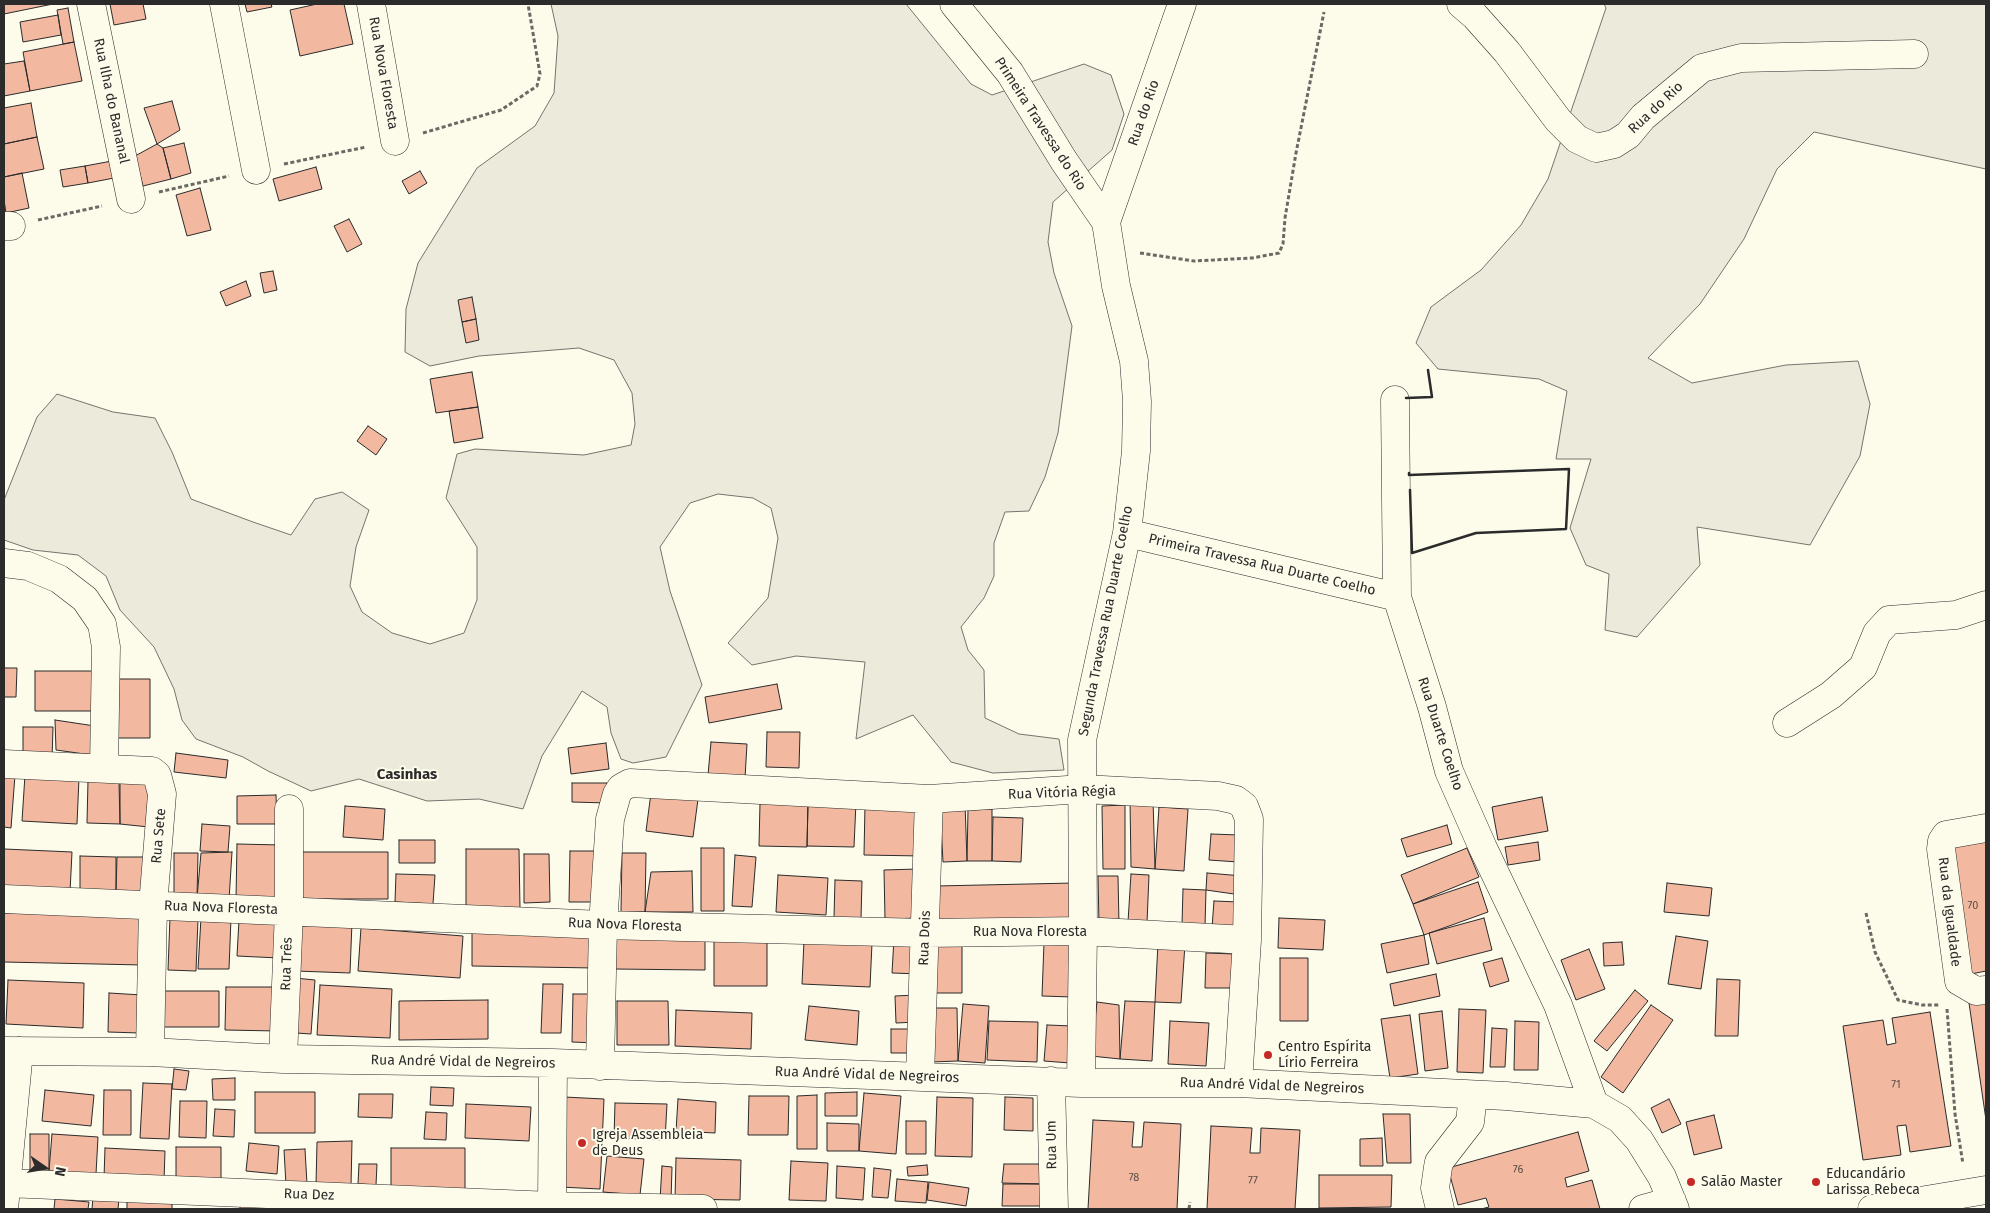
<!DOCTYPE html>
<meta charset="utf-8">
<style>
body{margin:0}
#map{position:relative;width:1990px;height:1213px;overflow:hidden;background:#fdfbea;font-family:"Fira Sans",sans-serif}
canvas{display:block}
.frame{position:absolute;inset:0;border:5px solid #2b2b2b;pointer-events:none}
.north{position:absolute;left:20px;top:1143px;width:50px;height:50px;-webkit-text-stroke:4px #fdfbea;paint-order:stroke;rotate:103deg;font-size:14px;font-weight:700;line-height:20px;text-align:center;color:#2b2b2b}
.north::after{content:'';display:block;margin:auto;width:18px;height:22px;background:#2b2b2b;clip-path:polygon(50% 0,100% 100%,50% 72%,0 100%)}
</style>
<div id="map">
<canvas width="1990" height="1213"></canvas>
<div class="frame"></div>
<div class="north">N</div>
</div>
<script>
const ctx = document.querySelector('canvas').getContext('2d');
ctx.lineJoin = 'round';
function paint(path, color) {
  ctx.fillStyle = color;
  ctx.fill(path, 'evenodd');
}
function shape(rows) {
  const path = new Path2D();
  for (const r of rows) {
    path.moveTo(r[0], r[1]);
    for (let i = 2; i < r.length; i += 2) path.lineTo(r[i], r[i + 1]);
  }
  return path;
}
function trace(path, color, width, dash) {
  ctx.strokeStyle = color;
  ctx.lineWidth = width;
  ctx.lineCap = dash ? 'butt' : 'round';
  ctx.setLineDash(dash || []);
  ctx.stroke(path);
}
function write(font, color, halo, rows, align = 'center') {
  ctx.font = font + ' "Fira Sans",sans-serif';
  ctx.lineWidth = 4;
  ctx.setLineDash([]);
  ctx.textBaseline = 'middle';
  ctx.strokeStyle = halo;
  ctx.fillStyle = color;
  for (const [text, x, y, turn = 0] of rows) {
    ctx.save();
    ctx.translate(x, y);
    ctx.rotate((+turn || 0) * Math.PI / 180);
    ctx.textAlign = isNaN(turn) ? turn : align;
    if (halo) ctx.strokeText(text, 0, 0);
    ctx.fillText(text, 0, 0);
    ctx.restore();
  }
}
const green = shape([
 [551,4,906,4,971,84,992,95,1084,64,1111,75,1124,114,1112,150,1053,202,1048,242,1054,273,1072,326,1058,433,1045,477,1029,511,1005,512,994,543,994,576,984,598,961,627,968,650,984,670,985,718,1019,734,1059,739,1064,770,993,773,951,762,913,715,856,739,865,662,796,656,752,665,728,643,768,598,778,538,771,508,753,498,718,494,690,503,660,547,670,591,702,685,666,757,633,763,621,759,611,733,607,707,582,691,542,756,523,809,479,799,427,801,359,779,311,791,268,771,243,757,196,739,182,720,174,689,154,647,120,610,106,576,78,555,33,550,4,540,4,500,37,417,57,394,113,412,155,418,172,452,191,499,253,522,291,535,315,499,342,492,369,510,356,547,350,586,362,612,392,633,430,644,464,633,477,600,477,547,446,498,457,454,475,449,584,455,631,445,635,424,632,393,614,360,579,348,479,356,430,366,405,352,406,309,418,263,477,168,535,126,554,93,558,36,551,4],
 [1604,4,1986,4,1986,169,1814,132,1777,169,1744,239,1700,304,1648,358,1692,383,1786,365,1858,361,1870,404,1860,456,1810,545,1697,527,1700,565,1637,637,1605,630,1609,574,1586,565,1570,528,1591,459,1556,459,1567,391,1539,379,1438,369,1416,343,1431,307,1481,270,1521,225,1548,179,1606,8,1604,4]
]);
const building = shape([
 [4,4,53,4,4,14,4,4],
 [110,4,143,4,146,19,114,25,110,4],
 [245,4,271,4,272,7,247,12,245,4],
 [317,4,344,4,353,44,300,56,290,10,317,4],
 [68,8,74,42,63,44,57,10,68,8],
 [58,15,61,35,23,42,20,22,58,15],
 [74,42,82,81,30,91,23,52,74,42],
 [24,61,30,91,4,96,4,64,24,61],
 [172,101,180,130,157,144,144,108,172,101],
 [31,103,37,137,4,144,4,108,31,103],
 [37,137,44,169,4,177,4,144,37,137],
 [184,143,191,173,171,179,163,148,184,143],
 [157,144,163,148,171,179,143,186,135,156,157,144],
 [112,161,114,178,88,183,85,166,112,161],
 [85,166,88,183,63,187,60,170,85,166],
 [316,167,322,189,279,201,273,179,316,167],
 [420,171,427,183,409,194,402,181,420,171],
 [22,173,29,208,6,213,4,200,4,177,22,173],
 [200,188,211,230,187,236,176,195,200,188],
 [349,219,362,244,347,252,334,226,349,219],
 [273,271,277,290,264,293,260,273,273,271],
 [246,281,251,296,226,306,220,292,246,281],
 [472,297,476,319,462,322,458,300,472,297],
 [476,319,479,340,466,343,462,322,476,319],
 [472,372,478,407,436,413,430,379,472,372],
 [478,407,483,438,454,443,449,411,478,407],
 [368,426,387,439,376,455,357,441,368,426],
 [4,668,17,668,16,697,4,697,4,668],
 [35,671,96,671,96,711,35,711,35,671],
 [119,679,150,679,150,738,118,738,119,679],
 [777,684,782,709,709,723,705,697,777,684],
 [55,720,95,726,92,755,56,750,55,720],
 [23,727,53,727,52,760,23,760,23,727],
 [767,732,800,732,799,768,766,767,767,732],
 [711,742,747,744,745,778,708,775,711,742],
 [606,743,609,769,571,774,568,748,606,743],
 [176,753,228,760,226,778,174,772,176,753],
 [4,775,15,775,11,828,4,827,4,775],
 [25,775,79,778,77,824,22,821,25,775],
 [120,778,148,778,149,827,120,824,120,778],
 [88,781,119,782,120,824,87,823,88,781],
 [572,783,607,783,607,803,572,802,572,783],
 [651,793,698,799,693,837,646,831,651,793],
 [276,795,277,824,237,824,237,796,276,795],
 [1542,797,1548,831,1498,840,1492,807,1542,797],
 [1130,799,1153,799,1155,869,1131,867,1130,799],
 [808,800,856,802,854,847,807,846,808,800],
 [760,803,808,805,807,847,759,846,760,803],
 [965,803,967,861,943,862,940,805,965,803],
 [865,805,923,806,921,856,864,855,865,805],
 [1125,805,1125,869,1103,869,1102,806,1125,805],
 [345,806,385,809,383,840,343,837,345,806],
 [1159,807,1188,809,1184,871,1155,869,1159,807],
 [992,809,992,861,967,861,968,810,992,809],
 [993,817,1023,818,1021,862,992,861,993,817],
 [202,824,230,826,228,852,200,851,202,824],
 [1447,825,1452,844,1407,857,1401,839,1447,825],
 [1211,834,1239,835,1238,862,1209,860,1211,834],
 [1986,834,1986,971,1971,974,1950,840,1986,834],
 [399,840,435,840,435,863,399,863,399,840],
 [1538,842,1540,860,1508,865,1505,847,1538,842],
 [237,844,282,845,281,900,236,899,237,844],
 [701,848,724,848,724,911,701,911,701,848],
 [1467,848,1479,877,1413,904,1401,875,1467,848],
 [4,849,72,852,70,892,4,889,4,849],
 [466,849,519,849,520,909,466,909,466,849],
 [570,851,604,851,603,902,569,902,570,851],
 [232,852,229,900,197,898,201,853,232,852],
 [300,852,388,852,388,899,300,899,300,852],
 [174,853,198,853,197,898,174,897,174,853],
 [622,853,646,853,645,912,621,912,622,853],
 [524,854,549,854,550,902,524,903,524,854],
 [735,855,756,857,752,907,732,906,735,855],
 [80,856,116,857,116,892,80,892,80,856],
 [117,857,145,857,145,894,116,892,117,857],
 [918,869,919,918,885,919,884,870,918,869],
 [692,871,693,912,645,912,651,872,692,871],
 [1207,873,1243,876,1241,895,1206,890,1207,873],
 [396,874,435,875,433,904,395,902,396,874],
 [1131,874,1149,875,1147,923,1128,922,1131,874],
 [778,875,828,878,826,915,776,912,778,875],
 [1098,876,1118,876,1119,925,1099,925,1098,876],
 [835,880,862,881,861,918,834,918,835,880],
 [1478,882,1488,912,1424,935,1413,904,1478,882],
 [1074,883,1074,921,937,924,936,886,1074,883],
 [1667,883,1712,888,1709,916,1664,912,1667,883],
 [1183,889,1206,890,1205,926,1182,925,1183,889],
 [1214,901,1239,902,1237,930,1212,928,1214,901],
 [4,913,144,915,143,965,4,962,4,913],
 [170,918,198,919,196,971,168,970,170,918],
 [201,918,231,918,229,969,198,969,201,918],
 [1279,918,1325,920,1323,950,1278,948,1279,918],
 [1484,918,1492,950,1437,964,1429,933,1484,918],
 [298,919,352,922,350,973,296,971,298,919],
 [239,920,281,922,279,958,237,956,239,920],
 [361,928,463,936,460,978,358,971,361,928],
 [472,930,596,932,595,968,472,966,472,930],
 [614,933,705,933,705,970,614,969,614,933],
 [1424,935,1429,964,1387,973,1381,944,1424,935],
 [1676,936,1708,941,1701,989,1668,984,1676,936],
 [714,938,767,938,767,986,714,986,714,938],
 [894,938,922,939,921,974,892,973,894,938],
 [804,941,872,943,870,987,802,984,804,941],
 [1622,942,1624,965,1604,966,1603,943,1622,942],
 [934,943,962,943,962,993,933,993,934,943],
 [1044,943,1076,944,1073,997,1042,996,1044,943],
 [1158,943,1185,944,1181,1003,1155,1002,1158,943],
 [1589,949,1605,989,1576,1000,1561,960,1589,949],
 [1206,953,1235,954,1234,988,1205,988,1206,953],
 [1280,958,1308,958,1308,1021,1280,1021,1280,958],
 [1502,958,1509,981,1490,987,1483,963,1502,958],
 [1436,974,1440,996,1394,1006,1390,984,1436,974],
 [295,978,315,980,311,1034,296,1033,295,978],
 [1717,979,1740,980,1738,1036,1715,1036,1717,979],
 [8,980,84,983,83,1028,6,1024,8,980],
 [543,984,563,984,561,1033,541,1033,543,984],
 [320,985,392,989,390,1038,317,1035,320,985],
 [226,987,278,987,278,1031,225,1030,226,987],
 [1635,990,1648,1001,1607,1051,1594,1041,1635,990],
 [162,991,219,991,219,1027,162,1027,162,991],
 [109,993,142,995,140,1033,108,1032,109,993],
 [573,994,597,994,596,1043,572,1042,573,994],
 [916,995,917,1022,896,1023,895,996,916,995],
 [488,1000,488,1039,399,1040,399,1001,488,1000],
 [1986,1000,1986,1120,1969,1003,1986,1000],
 [617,1001,668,1001,669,1045,617,1045,617,1001],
 [1125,1001,1155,1002,1152,1061,1120,1059,1125,1001],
 [1097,1002,1119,1005,1120,1059,1091,1056,1097,1002],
 [963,1004,989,1006,985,1063,958,1061,963,1004],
 [1651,1005,1673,1020,1623,1093,1601,1077,1651,1005],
 [809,1006,859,1011,857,1045,805,1040,809,1006],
 [930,1008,957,1008,958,1061,931,1062,930,1008],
 [1459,1009,1486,1010,1483,1073,1457,1072,1459,1009],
 [676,1010,752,1013,751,1049,675,1046,676,1010],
 [1442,1011,1448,1068,1425,1071,1419,1014,1442,1011],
 [1930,1012,1951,1146,1910,1152,1906,1125,1897,1126,1901,1155,1863,1160,1843,1026,1883,1020,1887,1045,1896,1043,1892,1018,1930,1012],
 [1410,1015,1418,1074,1390,1078,1381,1019,1410,1015],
 [989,1021,1038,1022,1037,1062,987,1060,989,1021],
 [1170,1021,1209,1023,1206,1066,1168,1064,1170,1021],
 [1515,1021,1539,1022,1538,1070,1514,1070,1515,1021],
 [1047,1025,1073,1026,1070,1063,1044,1061,1047,1025],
 [1492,1028,1507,1029,1505,1067,1490,1067,1492,1028],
 [891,1029,912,1029,912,1053,891,1053,891,1029],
 [174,1069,189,1071,186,1090,172,1089,174,1069],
 [235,1078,235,1100,213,1100,212,1079,235,1078],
 [143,1083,172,1084,169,1139,140,1138,143,1083],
 [431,1087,454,1088,453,1106,430,1105,431,1087],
 [45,1090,94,1095,91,1126,42,1121,45,1090],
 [104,1090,131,1090,131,1135,103,1135,104,1090],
 [255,1092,315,1092,315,1133,255,1133,255,1092],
 [857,1092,857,1116,825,1116,825,1093,857,1092],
 [864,1093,901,1096,896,1154,859,1151,864,1093],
 [359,1094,393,1094,392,1118,358,1117,359,1094],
 [817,1095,817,1149,797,1149,797,1096,817,1095],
 [749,1096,789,1096,788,1135,748,1135,749,1096],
 [564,1097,604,1099,600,1189,560,1187,564,1097],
 [937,1097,973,1098,972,1157,935,1156,937,1097],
 [1005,1097,1033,1098,1033,1131,1004,1130,1005,1097],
 [678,1099,716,1102,715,1133,676,1131,678,1099],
 [1669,1099,1681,1124,1662,1133,1651,1108,1669,1099],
 [180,1101,207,1101,206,1138,179,1137,180,1101],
 [615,1103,667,1104,665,1140,614,1138,615,1103],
 [466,1104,531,1107,529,1141,465,1138,466,1104],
 [215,1109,235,1110,234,1137,213,1136,215,1109],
 [426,1112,447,1113,446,1140,424,1139,426,1112],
 [1383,1114,1410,1114,1411,1163,1387,1163,1383,1114],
 [1714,1115,1722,1148,1694,1155,1686,1122,1714,1115],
 [1093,1120,1134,1122,1132,1147,1142,1147,1144,1122,1181,1124,1177,1209,1088,1209,1093,1120],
 [906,1121,926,1121,926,1154,906,1154,906,1121],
 [827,1123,859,1124,859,1151,827,1151,827,1123],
 [1211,1126,1252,1128,1250,1153,1260,1153,1261,1128,1300,1130,1295,1209,1207,1209,1211,1126],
 [1578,1132,1589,1171,1565,1178,1567,1187,1592,1180,1600,1209,1481,1209,1489,1207,1486,1198,1458,1205,1448,1168,1578,1132],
 [30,1134,49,1134,49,1171,30,1172,30,1134],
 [52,1134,98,1137,96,1174,49,1171,52,1134],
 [1382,1138,1383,1166,1360,1166,1360,1139,1382,1138],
 [352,1141,351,1186,316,1185,317,1142,352,1141],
 [249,1143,279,1146,277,1174,246,1171,249,1143],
 [176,1147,221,1147,221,1179,176,1179,176,1147],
 [105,1148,165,1151,164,1181,104,1178,105,1148],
 [391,1148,465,1148,465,1191,391,1191,391,1148],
 [305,1149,307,1184,286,1185,284,1150,305,1149],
 [607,1156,644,1159,640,1195,603,1192,607,1156],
 [676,1158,741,1160,740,1200,675,1199,676,1158],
 [791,1161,828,1163,826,1201,789,1200,791,1161],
 [359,1164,377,1164,376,1185,358,1184,359,1164],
 [1004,1164,1046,1164,1046,1184,1002,1183,1004,1164],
 [927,1165,928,1175,908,1176,907,1167,927,1165],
 [662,1166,672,1167,671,1201,660,1200,662,1166],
 [837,1166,865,1168,863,1200,836,1198,837,1166],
 [874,1168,891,1170,888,1198,872,1197,874,1168],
 [1319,1175,1392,1175,1391,1207,1319,1208,1319,1175],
 [897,1179,928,1182,926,1203,895,1201,897,1179],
 [929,1182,969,1188,966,1206,927,1200,929,1182],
 [1003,1184,1046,1184,1045,1206,1002,1206,1003,1184],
 [93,1197,119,1198,118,1209,92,1209,93,1197],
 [127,1198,172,1200,172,1209,127,1209,127,1198],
 [55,1199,89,1202,88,1209,54,1209,55,1199],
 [240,1202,273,1202,273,1209,240,1209,240,1202]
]);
const path = shape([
 [423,133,501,110,537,86,540,74,528,4],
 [284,164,366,147],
 [159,192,229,176],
 [38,220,102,206],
 [1140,253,1194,261,1252,258,1279,253,1283,244,1285,218,1296,153,1324,12],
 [1866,913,1875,952,1898,1000,1922,1005,1940,1005],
 [1947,1009,1955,1114,1963,1164],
 [1189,1209,1190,1202]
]);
const minor = shape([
 [91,4,131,199],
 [224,4,256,170],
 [371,4,395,141],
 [954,4,1010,73,1064,161,1106,222,1116,286,1134,361,1137,401,1136,451,1127,533,1082,740,1083,931,1081,1083],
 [1461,4,1475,16,1507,52,1558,120,1577,139,1596,148,1614,144,1628,135,1643,117,1702,68,1741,58,1914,54],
 [1106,222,1182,4],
 [4,226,11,226],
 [1395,400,1397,597,1432,707,1449,771,1483,848,1558,1005,1594,1104],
 [1127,533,1397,597],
 [4,563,28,566,59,579,85,599,102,624,106,647,104,768],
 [1787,723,1831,695,1863,667,1877,633,1889,620,1956,615,1986,605],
 [4,764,152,771,157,775,162,794,153,906,150,1052],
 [1986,828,1946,835,1942,841,1941,849,1959,981,1976,991,1986,990],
 [4,899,603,925,925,933,1083,931,1247,940],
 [4,1051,150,1052,283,1059,553,1063,1081,1083,1238,1083,1506,1096,1594,1104,1620,1119,1639,1140,1662,1177,1675,1209],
 [283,1059,289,911,289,809],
 [600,1066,603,925,610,819,617,794,621,788,630,783,929,799,1083,789,1218,796,1236,800,1244,806,1249,819,1247,940,1238,1083],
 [920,1077,929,799],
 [1051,1081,1054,1209],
 [6,1183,552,1206,703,1209],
 [552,1206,553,1063],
 [4,1209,19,1051],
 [1440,1209,1435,1188,1438,1167,1439,1162,1470,1122,1473,1095],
 [1643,1209,1672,1201],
 [1872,1209,1986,1190]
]);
const wall = shape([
 [1406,398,1432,397,1428,370],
 [1409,473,1409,475,1569,469,1566,529,1476,533,1412,553,1410,490]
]);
const markers = [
 [1268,1055,5,"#c62828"],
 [582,1143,5,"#c62828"],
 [1691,1182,5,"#c62828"],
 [1816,1182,5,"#c62828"]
];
const numberNames = [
 ["70",1973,906],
 ["71",1896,1085],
 ["76",1518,1170],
 ["78",1134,1178],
 ["77",1253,1181]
];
const streetNames = [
 ["Rua Nova Floresta",383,73,80],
 ["Rua Ilha do Bananal",111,101,78],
 ["Rua do Rio",1656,108,-43],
 ["Rua do Rio",1144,113,-71],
 ["Primeira Travessa do Rio",1040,124,57],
 ["Primeira Travessa Rua Duarte Coelho",1262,565,13],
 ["Segunda Travessa Rua Duarte Coelho",1106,621,-79],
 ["Rua Duarte Coelho",1440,734,72],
 ["Rua Vitória Régia",1062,793,-2],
 ["Rua Sete",159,836,-85],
 ["Rua Nova Floresta",221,908,2],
 ["Rua da Igualdade",1949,912,83],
 ["Rua Nova Floresta",625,925,2],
 ["Rua Nova Floresta",1030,932],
 ["Rua Dois",925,938,-88],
 ["Rua Três",287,964,-88],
 ["Rua André Vidal de Negreiros",463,1062,1],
 ["Rua André Vidal de Negreiros",867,1075,2],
 ["Rua André Vidal de Negreiros",1272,1086,2],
 ["Rua Um",1052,1145,-91],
 ["Rua Dez",309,1195,2]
];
const poiNames = [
 ["Centro Espírita",1278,1047],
 ["Lírio Ferreira",1278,1063],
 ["Igreja Assembleia",592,1135],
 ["de Deus",592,1151],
 ["Educandário",1826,1174],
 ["Larissa Rebeca",1826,1190],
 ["Salão Master",1701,1182]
];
const neighbourhoodNames = [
 ["Casinhas",407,775]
];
paint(green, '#ecebdb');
trace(green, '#74746e', 1);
paint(building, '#f2b8a0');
trace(building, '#2b2b2b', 1);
trace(minor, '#2b2b2b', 29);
trace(path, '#6a6964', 3, [4, 2.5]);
trace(minor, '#fdfbea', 28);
trace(wall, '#2b2b2b', 2.5);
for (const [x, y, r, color] of markers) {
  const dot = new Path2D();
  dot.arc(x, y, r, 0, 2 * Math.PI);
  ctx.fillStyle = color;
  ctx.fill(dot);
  trace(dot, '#fdfbea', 2);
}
write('11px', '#5d4e48', null, numberNames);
write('14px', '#2b2b2b', '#fdfbea', streetNames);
write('14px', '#2b2b2b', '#fdfbea', poiNames, 'left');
write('bold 15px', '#2b2b2b', '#fdfbea', neighbourhoodNames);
</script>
